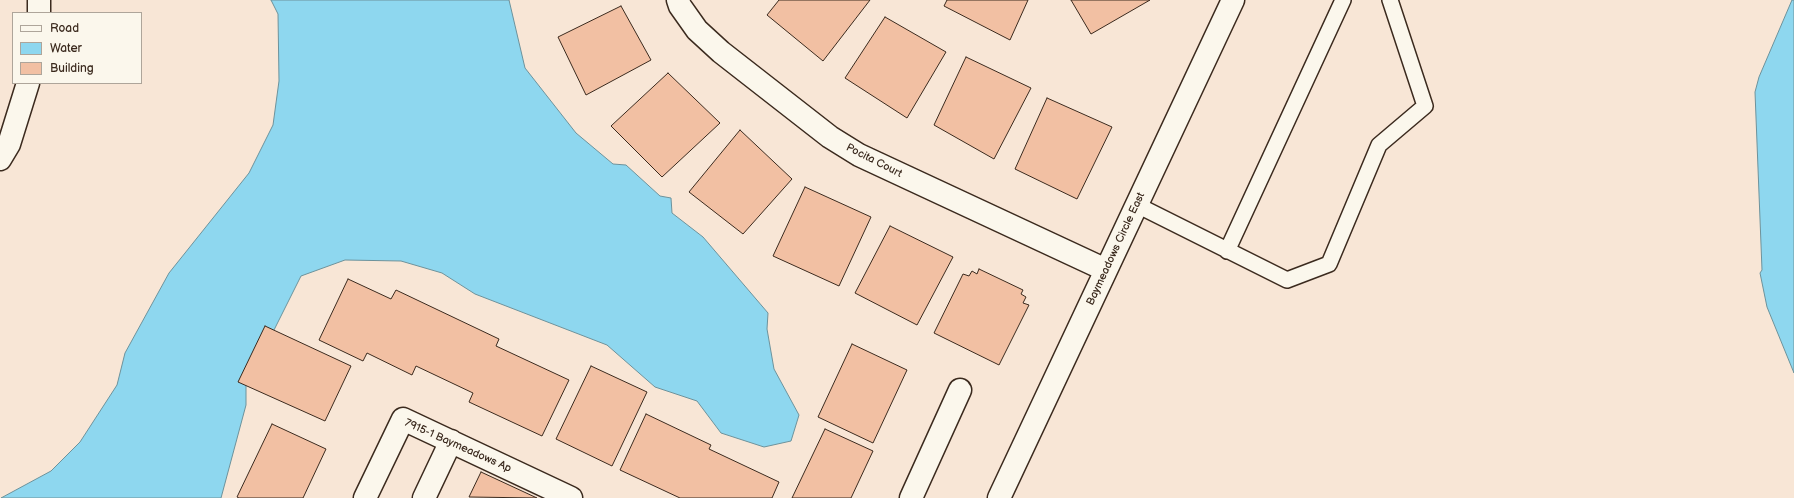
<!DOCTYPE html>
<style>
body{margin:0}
#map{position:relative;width:1794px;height:498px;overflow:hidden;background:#f8e6d6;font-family:"Balsamiq Sans",sans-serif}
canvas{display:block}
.legend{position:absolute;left:12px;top:12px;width:130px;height:72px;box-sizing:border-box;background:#fbf7ec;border:1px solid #aea59a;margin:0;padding:5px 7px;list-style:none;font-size:12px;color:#3b2a1e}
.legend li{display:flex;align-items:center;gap:8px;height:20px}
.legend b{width:20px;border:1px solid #aea59a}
</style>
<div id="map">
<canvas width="1794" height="498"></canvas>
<ul class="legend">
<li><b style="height:5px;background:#fbf7ec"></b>Road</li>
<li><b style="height:11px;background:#8ed7ef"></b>Water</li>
<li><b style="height:11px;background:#f2c0a3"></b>Building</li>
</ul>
</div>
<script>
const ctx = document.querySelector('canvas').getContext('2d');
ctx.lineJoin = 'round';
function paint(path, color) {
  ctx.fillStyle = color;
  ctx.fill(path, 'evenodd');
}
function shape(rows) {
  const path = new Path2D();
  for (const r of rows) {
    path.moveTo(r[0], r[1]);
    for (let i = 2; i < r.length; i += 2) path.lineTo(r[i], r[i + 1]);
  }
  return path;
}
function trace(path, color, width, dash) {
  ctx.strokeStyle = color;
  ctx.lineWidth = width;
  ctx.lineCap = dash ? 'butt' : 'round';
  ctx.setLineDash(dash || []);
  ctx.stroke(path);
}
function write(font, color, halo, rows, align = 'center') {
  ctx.font = font + ' "Balsamiq Sans",sans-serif';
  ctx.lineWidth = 3.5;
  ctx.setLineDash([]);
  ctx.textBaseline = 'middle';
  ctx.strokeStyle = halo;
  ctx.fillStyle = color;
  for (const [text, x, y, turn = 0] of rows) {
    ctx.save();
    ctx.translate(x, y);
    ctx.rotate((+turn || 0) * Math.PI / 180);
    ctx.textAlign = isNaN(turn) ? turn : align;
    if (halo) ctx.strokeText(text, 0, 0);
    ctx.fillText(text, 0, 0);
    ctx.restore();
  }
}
const water = shape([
 [271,0,509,0,525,68,576,133,613,164,626,165,660,196,671,198,672,213,703,237,768,313,767,329,774,369,799,415,791,441,764,447,721,433,697,401,655,387,607,345,475,294,442,273,401,261,345,260,301,276,246,386,246,405,221,498,1,498,51,471,80,442,117,385,125,353,169,273,249,173,273,125,279,81,278,14,271,0],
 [1792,0,1794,0,1794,373,1767,307,1760,273,1762,270,1755,92,1759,77,1792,0]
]);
const building = shape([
 [779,0,870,0,823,61,767,15,779,0],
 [947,0,1028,0,1010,40,944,6,947,0],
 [1071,0,1150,0,1091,34,1071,0],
 [621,6,651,60,586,95,558,37,621,6],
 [885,17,946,52,907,118,845,78,885,17],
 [966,57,1031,88,994,159,934,125,966,57],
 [668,73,720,123,662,177,611,126,668,73],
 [1047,98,1112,127,1077,199,1015,169,1047,98],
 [740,130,792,179,743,234,689,192,740,130],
 [805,187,871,217,839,286,773,256,805,187],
 [890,226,953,257,917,325,855,293,890,226],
 [979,269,1023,290,1021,294,1026,297,1023,303,1029,305,999,365,934,333,963,274,969,276,972,271,977,274,979,269],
 [348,279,391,299,396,290,499,339,496,346,569,380,542,436,469,402,473,393,416,366,412,375,367,353,363,361,319,340,348,279],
 [265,326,351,366,325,421,238,382,265,326],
 [852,344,907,370,873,443,818,417,852,344],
 [591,366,647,392,612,466,556,439,591,366],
 [646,414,711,445,709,449,779,482,772,498,680,498,620,470,646,414],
 [272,424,326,449,303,498,239,498,237,497,272,424],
 [825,429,873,451,851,498,792,498,825,429],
 [481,472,537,498,469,497,481,472]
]);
const lane = shape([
 [1137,205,1287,280,1329,264,1379,145,1425,106,1390,0],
 [1227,251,1343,0]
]);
const street = shape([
 [678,0,680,6,697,30,721,52,830,137,859,155,1106,270],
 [39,13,39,0],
 [0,159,9,144,28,83],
 [365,498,403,419,571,498],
 [424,498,451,441],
 [911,498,960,390],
 [999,498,1233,0]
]);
const streetNames = [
 ["Pocita Court",874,161,27],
 ["Baymeadows Circle East",1116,249,-65],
 ["7915-1 Baymeadows Ap",458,446,24]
];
paint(water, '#8ed7ef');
trace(water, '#6d929b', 1);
paint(building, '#f2c0a3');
trace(building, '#3b2a1e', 1);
trace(lane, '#3b2a1e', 18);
trace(street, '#3b2a1e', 25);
trace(lane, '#fbf7ec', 15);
trace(street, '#fbf7ec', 22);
write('11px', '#3b2a1e', '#fbf7ec', streetNames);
</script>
